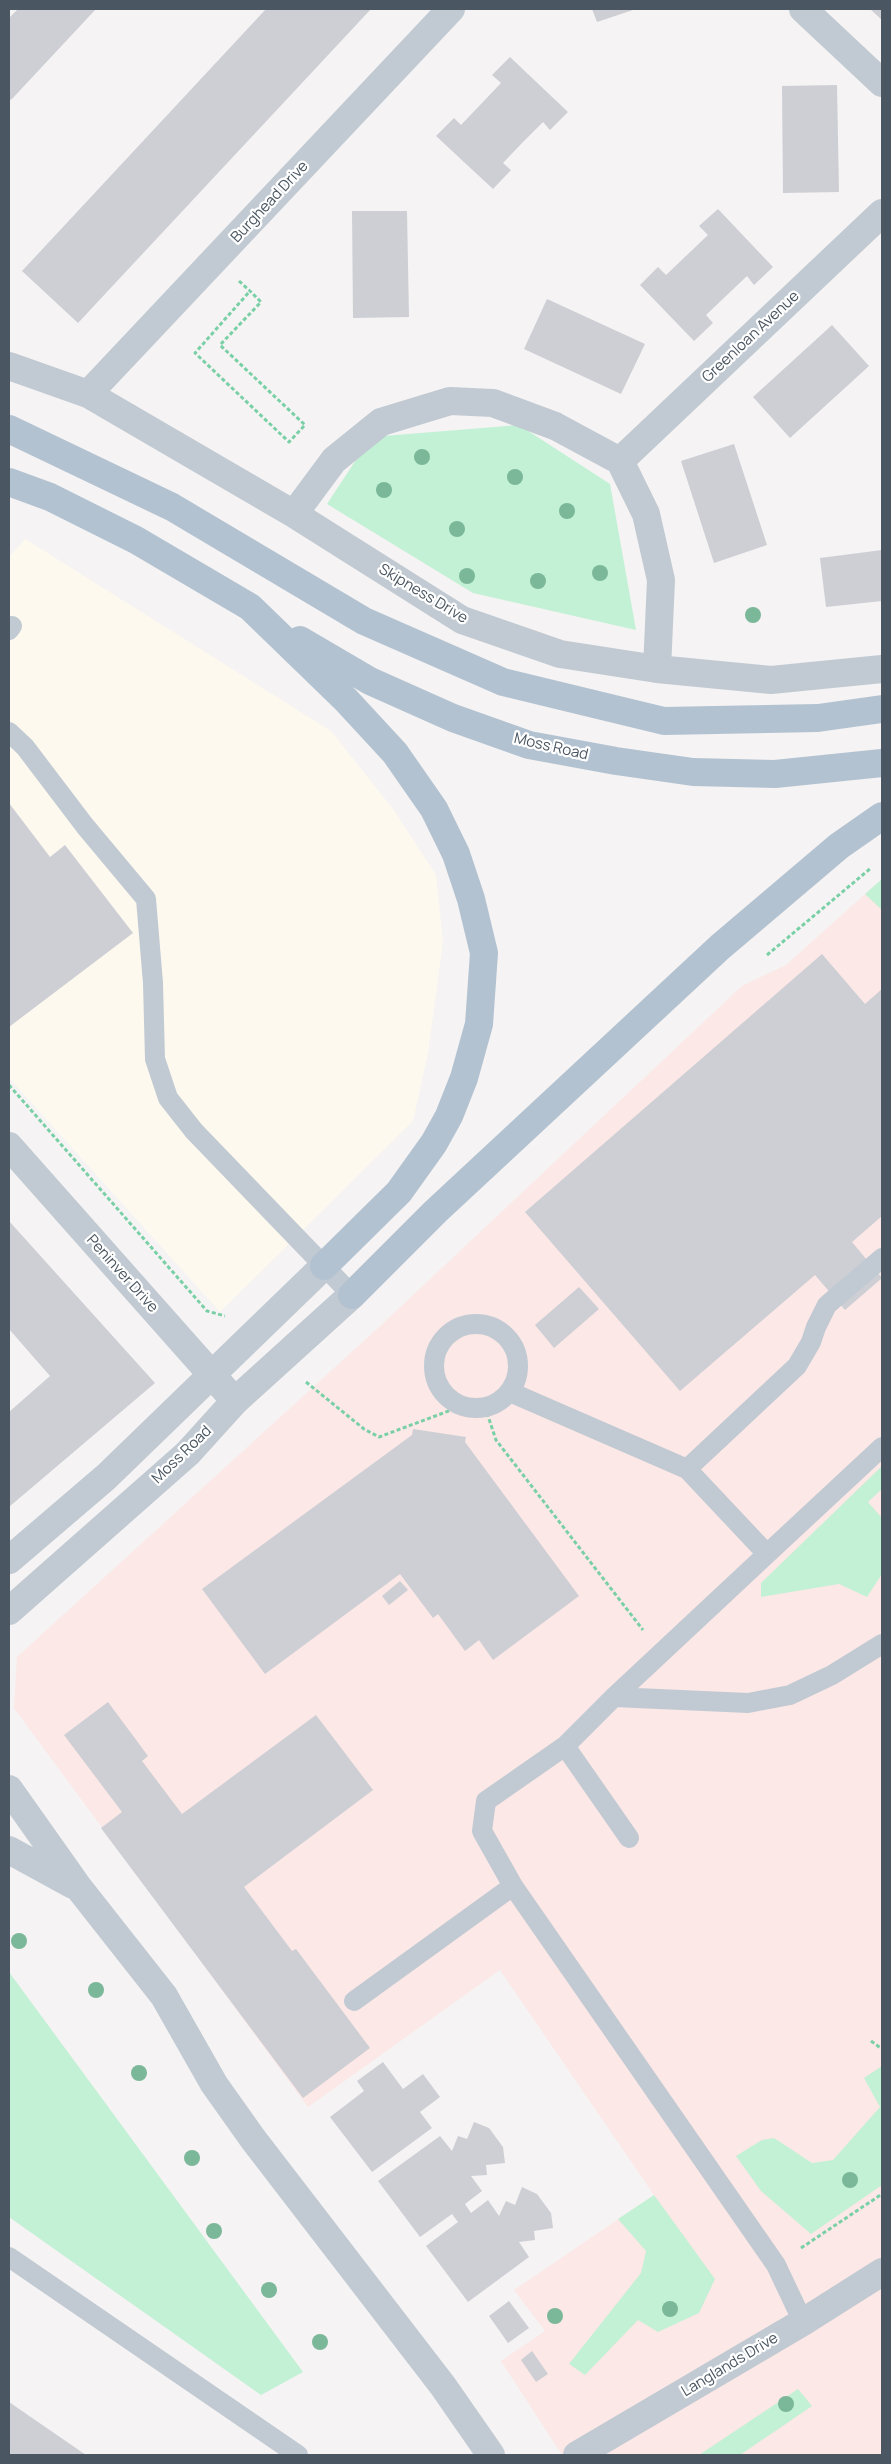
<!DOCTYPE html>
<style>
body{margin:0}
#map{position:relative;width:891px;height:2464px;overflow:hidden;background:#f5f3f3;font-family:Manrope,sans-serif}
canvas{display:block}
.frame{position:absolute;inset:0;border:10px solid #4a5661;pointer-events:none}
</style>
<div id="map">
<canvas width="891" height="2464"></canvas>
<div class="frame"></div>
</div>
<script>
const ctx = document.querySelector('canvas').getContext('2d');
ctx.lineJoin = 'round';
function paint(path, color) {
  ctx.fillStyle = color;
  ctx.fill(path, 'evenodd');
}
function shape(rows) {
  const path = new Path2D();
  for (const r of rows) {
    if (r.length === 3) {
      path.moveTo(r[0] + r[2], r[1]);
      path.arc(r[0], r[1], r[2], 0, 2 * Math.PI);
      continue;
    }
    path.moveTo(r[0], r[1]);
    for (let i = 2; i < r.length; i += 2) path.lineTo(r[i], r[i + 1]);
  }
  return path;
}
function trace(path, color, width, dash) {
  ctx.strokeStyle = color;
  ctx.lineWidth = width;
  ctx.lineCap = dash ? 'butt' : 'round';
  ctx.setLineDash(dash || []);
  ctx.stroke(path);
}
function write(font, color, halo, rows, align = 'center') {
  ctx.font = font + ' Manrope,sans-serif';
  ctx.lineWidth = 4.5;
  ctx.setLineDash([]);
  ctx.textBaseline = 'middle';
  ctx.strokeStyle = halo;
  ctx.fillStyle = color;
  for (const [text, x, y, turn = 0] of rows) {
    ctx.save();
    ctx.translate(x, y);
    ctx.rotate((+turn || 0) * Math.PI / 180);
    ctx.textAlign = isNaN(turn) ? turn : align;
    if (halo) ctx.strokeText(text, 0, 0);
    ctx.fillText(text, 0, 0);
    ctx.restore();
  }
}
const commercial = shape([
 [25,539,331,731,393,809,436,875,443,942,428,1053,413,1121,220,1312,9,1078,9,557]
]);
const medical = shape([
 [882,879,882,2455,562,2455,501,2361,545,2331,514,2290,654,2195,500,1970,308,2107,14,1708,17,1657,377,1329,742,986,786,965]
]);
const green = shape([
 [519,425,610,484,636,630,473,593,327,504,371,437],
 [882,879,882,910,865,894],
 [882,1466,882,1489,868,1502,882,1518,882,1574,867,1597,839,1584,761,1597,761,1583],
 [9,1972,303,2372,261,2395,9,2217],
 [882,2066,882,2185,811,2234,761,2191,736,2156,762,2140,774,2138,812,2163,833,2160,880,2107,864,2078],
 [654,2195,715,2279,699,2313,658,2332,638,2320,585,2375,569,2364,641,2273,646,2251,618,2219],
 [798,2389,812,2406,740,2455,699,2455]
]);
const building = shape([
 [18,9,96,9,11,100,9,98,9,18],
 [266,9,371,9,78,323,22,271],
 [592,9,636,9,597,22],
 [870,9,882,9,882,20],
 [510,57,568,112,550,130,543,122,523,142,503,163,511,170,493,189,436,136,454,118,461,125,501,83,492,75],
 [837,85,839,192,783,193,782,86],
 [718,209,773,267,754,285,747,276,706,315,713,323,694,341,640,285,658,267,666,275,708,235,699,226],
 [352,211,407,211,409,317,353,318],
 [547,299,645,344,621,394,524,349],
 [832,325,869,366,790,438,753,397],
 [734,444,767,545,714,563,681,461],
 [882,550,882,601,826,607,820,558],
 [9,803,50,857,65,845,133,933,9,1027],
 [822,954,865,1004,882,989,882,1216,852,1242,882,1278,845,1310,815,1275,680,1391,525,1212],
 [9,1221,155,1383,9,1507,9,1412,50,1376,9,1329],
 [579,1287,599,1309,554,1348,535,1325],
 [413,1429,466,1437,465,1442,579,1596,493,1660,479,1640,465,1651,438,1614,433,1618,400,1574,265,1674,202,1589,412,1435],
 [400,1581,408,1590,389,1605,382,1596],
 [108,1702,148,1756,142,1761,182,1814,316,1715,373,1790,244,1887,292,1951,296,1949,370,2048,303,2098,101,1828,122,1812,64,1735],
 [383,2062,403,2089,423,2074,440,2097,420,2112,432,2128,372,2172,330,2117,364,2091,357,2081],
 [474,2122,489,2128,503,2147,505,2163,486,2165,487,2175,471,2176,482,2191,465,2204,471,2213,488,2200,499,2216,506,2201,515,2205,522,2187,537,2194,551,2213,553,2228,534,2231,535,2240,519,2242,529,2257,468,2302,426,2246,458,2222,452,2214,420,2237,378,2181,440,2136,452,2151,458,2136,467,2139],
 [509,2301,529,2328,508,2343,489,2316],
 [532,2351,548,2374,536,2382,521,2360],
 [9,2402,86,2455,9,2455]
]);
const path = shape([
 [239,281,250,291,261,302,220,345,305,425,289,442,195,353,250,291],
 [767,955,871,868],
 [9,1085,207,1311,225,1316],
 [306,1382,364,1429,379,1437,462,1406],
 [487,1413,496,1440,643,1630],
 [871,2041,882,2049],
 [801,2248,882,2194]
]);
const service = shape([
 [9,630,12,626],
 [9,732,25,747,85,826,146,899,153,983,155,1059,168,1098,194,1131,352,1295],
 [476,1366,42],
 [510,1392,687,1469,767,1554,614,1697,565,1746,486,1801,482,1831,513,1886,776,2265,803,2322],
 [687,1469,797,1366,811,1342,816,1327,827,1305,882,1258],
 [767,1554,882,1447],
 [614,1697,748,1703,790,1695,832,1675,882,1644],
 [565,1746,629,1838],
 [354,2001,513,1886],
 [9,2257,298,2455]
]);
const minor = shape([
 [803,9,882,83],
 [9,366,88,394,294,514,462,620,560,654,657,669,771,680,882,669],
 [88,394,451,9],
 [620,461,882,213],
 [294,514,334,460,381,422,450,401,493,403,555,426,620,461,646,514,661,580,657,669],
 [9,1146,235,1401],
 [577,2455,803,2322,882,2272]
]);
const tertiary = shape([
 [9,1560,106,1477,324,1266],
 [9,1611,188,1453,235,1401,352,1295],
 [9,1789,79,1888,164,1996,214,2084,253,2139,443,2386,491,2455],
 [9,1850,73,1885]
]);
const primary = shape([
 [9,429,172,507,364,621,503,682,664,721,818,718,882,709],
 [9,482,50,497,136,540,250,607,346,700,395,753,434,809,456,854,471,899,484,953,479,1024,464,1078,449,1116,434,1143,399,1192,324,1266],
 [300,640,370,681,453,718,529,745,616,761,693,772,775,774,882,763],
 [352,1295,435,1212,720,947,839,846,882,816]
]);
const trees = [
 [422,457],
 [515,477],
 [384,490],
 [567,511],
 [457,529],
 [600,573],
 [467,576],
 [538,581],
 [753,615],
 [19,1941],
 [96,1990],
 [139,2073],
 [192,2158],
 [850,2180],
 [214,2231],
 [269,2290],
 [670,2309],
 [555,2316],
 [320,2342],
 [786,2404]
];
const streetNames = [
 ["Burghead Drive",270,202,-47],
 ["Greenloan Avenue",751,337,-43],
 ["Skipness Drive",423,594,31],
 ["Moss Road",551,747,13],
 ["Peninver Drive",122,1274,48],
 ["Moss Road",182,1455,-44],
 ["Langlands Drive",730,2365,-31]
];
paint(commercial, '#fdf9ef');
paint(medical, '#fce8e6');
paint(green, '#c3f1d5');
paint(building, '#cdcfd5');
trace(path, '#7ad0a6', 3, [4, 2.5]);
trace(service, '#c1cad2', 20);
trace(minor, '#c1cad2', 28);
trace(tertiary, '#c1cad2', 28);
trace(primary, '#b3c2d1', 28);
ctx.fillStyle = '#7bb799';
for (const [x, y] of trees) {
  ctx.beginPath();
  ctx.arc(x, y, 8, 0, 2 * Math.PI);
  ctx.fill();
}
write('15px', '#4a5661', '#fff', streetNames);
</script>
